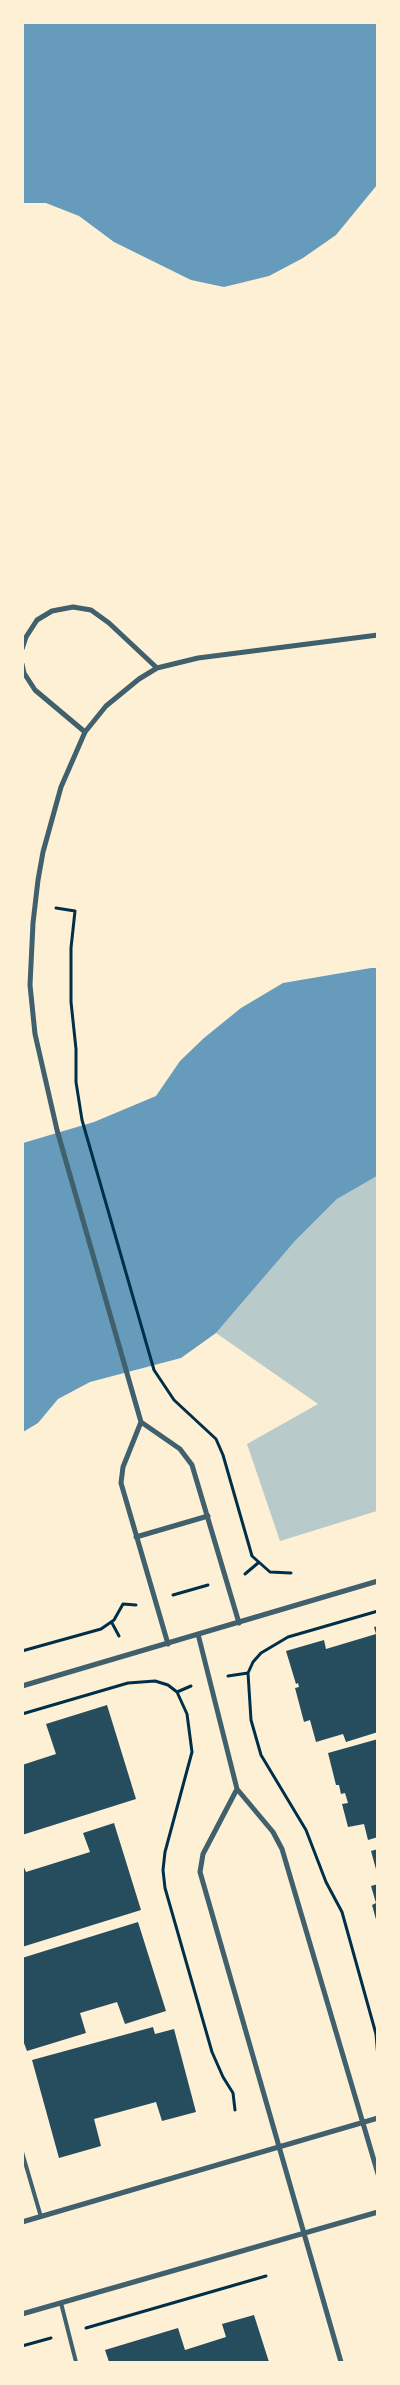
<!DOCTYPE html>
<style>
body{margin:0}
#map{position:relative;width:400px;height:2385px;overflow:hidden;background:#fdf0d5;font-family:"Noto Serif",serif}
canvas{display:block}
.frame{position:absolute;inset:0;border:24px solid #fdf0d5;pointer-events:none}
</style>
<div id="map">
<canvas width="400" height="2385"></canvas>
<div class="frame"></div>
</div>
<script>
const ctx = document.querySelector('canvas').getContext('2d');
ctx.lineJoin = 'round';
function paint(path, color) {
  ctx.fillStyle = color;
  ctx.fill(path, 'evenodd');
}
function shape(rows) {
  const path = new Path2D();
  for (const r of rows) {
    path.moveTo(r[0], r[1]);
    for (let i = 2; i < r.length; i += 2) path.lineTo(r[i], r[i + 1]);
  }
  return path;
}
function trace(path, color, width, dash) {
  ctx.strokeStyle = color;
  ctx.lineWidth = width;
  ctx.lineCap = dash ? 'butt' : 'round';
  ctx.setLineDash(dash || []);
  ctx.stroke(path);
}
const green = shape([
 [377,1176,377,1511,280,1541,247,1444,318,1404,216,1333,295,1241,337,1199]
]);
const water = shape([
 [23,22,377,23,377,185,336,235,303,258,269,276,224,287,191,280,114,242,79,216,46,203,23,203],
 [371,968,377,968,377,1176,337,1199,295,1241,216,1333,181,1358,90,1382,58,1399,38,1423,23,1432,23,1143,94,1122,156,1096,180,1061,204,1038,241,1008,283,983]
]);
const building = shape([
 [378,1626,378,1732,346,1742,343,1734,316,1742,310,1720,304,1722,295,1688,299,1687,298,1683,296,1684,286,1651,324,1640,326,1649,376,1634,374,1627],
 [107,1705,136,1799,22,1835,22,1765,56,1754,46,1724],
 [378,1739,378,1837,368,1840,364,1824,348,1827,342,1804,348,1803,345,1793,341,1794,339,1785,336,1785,328,1753],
 [114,1823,141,1910,22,1947,22,1863,26,1872,90,1852,83,1833],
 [378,1849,378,1873,377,1873,371,1851],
 [378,1884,378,1923,377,1923,372,1905,376,1903,371,1886],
 [138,1922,166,2011,125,2024,117,2002,80,2013,86,2033,27,2051,22,2038,22,1958],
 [153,2027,155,2034,174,2029,196,2112,162,2121,156,2102,94,2119,101,2146,59,2158,32,2060],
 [254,2315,269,2362,109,2362,105,2350,178,2328,185,2350,226,2337,222,2324]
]);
const path = shape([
 [56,908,75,911,71,948,71,1002,76,1049,76,1082,82,1120,154,1370,174,1400,216,1439,223,1455,252,1556,270,1572,291,1573],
 [245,1574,258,1563],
 [173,1595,208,1585],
 [112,1623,119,1636],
 [22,1651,101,1629,114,1620,123,1604,136,1605],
 [248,1673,251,1720,261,1755,306,1830,326,1882,342,1912,376,2034,378,2058],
 [228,1676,248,1673,253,1662,261,1653,288,1637,378,1611],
 [177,1692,187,1714,192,1752,165,1852,163,1870,165,1888,212,2052,223,2077,233,2093,235,2110],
 [22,1714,128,1683,155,1681,168,1685,177,1692,191,1686],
 [86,2328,266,2276],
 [22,2346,51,2338]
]);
const service = shape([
 [22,2152,41,2217],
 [61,2303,76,2362]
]);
const minor = shape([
 [22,649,26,637,37,620,52,611,73,607,91,610,109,623,157,668],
 [22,664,24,673,35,690,85,732],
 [141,1422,123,1467,121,1483,168,1644],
 [136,1537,208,1516],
 [239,1623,192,1465,180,1449,141,1422,57,1130,35,1034,30,985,33,923,38,880,43,852,61,787,85,732,106,706,139,679,157,668,198,658,378,635],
 [198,1634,237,1789,273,1832,282,1849,378,2174],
 [22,1686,378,1581],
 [237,1789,203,1854,200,1872,341,2362],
 [22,2222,378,2118],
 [22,2314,378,2212]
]);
paint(green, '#b9caca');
paint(water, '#669bbc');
paint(building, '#264d5e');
trace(path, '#003049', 3);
trace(service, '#3f606c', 4);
trace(minor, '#3f606c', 5);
</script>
